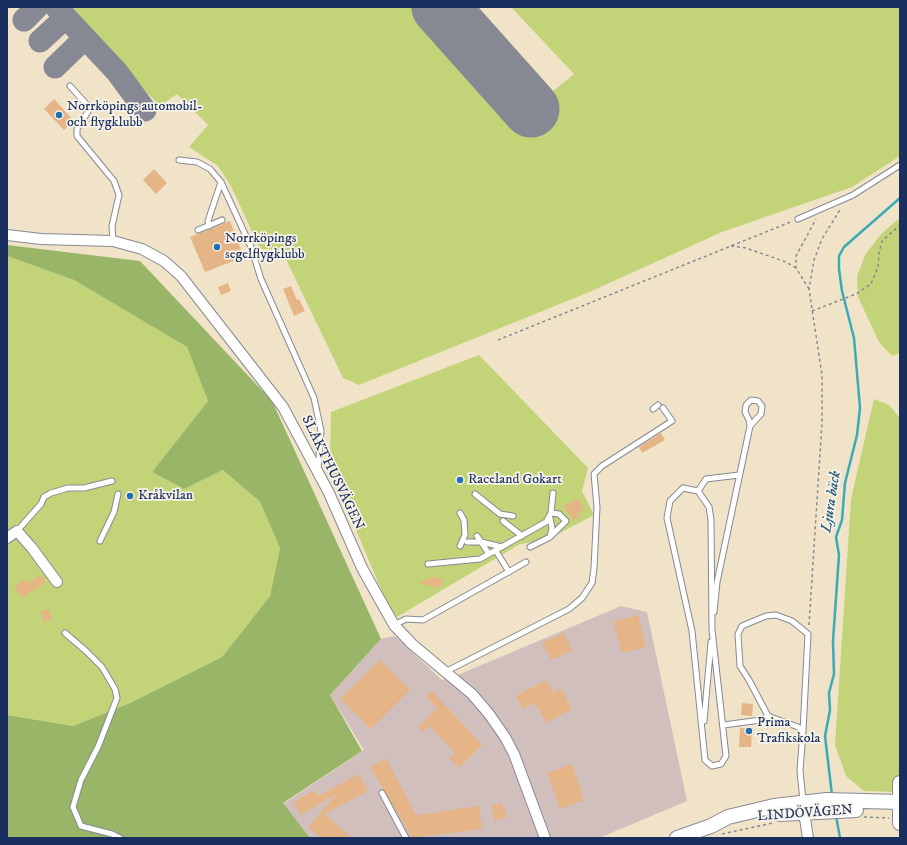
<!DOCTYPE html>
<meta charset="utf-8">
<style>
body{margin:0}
#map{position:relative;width:907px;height:845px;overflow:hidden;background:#f1e3c8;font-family:"IM FELL DW Pica",serif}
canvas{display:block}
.frame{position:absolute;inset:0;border:8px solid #1b2f5e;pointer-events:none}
</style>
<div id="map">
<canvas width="907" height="845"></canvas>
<div class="frame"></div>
</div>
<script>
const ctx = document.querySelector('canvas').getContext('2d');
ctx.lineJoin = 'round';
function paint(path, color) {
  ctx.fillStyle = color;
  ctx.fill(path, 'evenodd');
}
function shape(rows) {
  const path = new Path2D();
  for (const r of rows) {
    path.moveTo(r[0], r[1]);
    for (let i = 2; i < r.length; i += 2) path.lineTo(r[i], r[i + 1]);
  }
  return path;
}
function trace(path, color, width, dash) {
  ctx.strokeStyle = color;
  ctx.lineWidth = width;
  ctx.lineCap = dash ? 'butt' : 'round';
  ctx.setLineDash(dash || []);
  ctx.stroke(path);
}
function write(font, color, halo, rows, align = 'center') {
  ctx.font = font + ' "IM FELL DW Pica",serif';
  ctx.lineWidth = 3.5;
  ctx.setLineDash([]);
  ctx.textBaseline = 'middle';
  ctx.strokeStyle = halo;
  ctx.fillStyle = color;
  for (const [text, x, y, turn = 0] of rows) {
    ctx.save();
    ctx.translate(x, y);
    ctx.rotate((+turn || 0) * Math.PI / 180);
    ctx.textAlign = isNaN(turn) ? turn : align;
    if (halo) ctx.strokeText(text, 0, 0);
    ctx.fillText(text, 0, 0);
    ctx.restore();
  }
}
const industrial = shape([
 [621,606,647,612,687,801,599,838,310,838,283,804,364,750,330,695,381,639,395,636,442,680,458,675]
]);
const green = shape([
 [64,7,411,7,514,123,574,74,511,7,900,7,900,156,852,187,722,232,587,293,359,385,343,378,283,253,269,249,260,249,231,186,218,166,189,147,208,125,177,94,160,106],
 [900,218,900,353,892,356,879,342,858,297,857,277,865,255,882,233],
 [7,256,74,280,187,347,208,401,152,472,184,489,223,470,260,502,280,548,270,596,222,657,130,703,73,726,7,715],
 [479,355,588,468,582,491,594,515,547,540,520,544,397,617,388,606,330,468,331,412],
 [874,399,889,405,900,418,900,792,864,791,846,776,835,745,851,499]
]);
const forest = shape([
 [7,245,140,261,272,401,381,639,330,695,362,751,283,803,310,838,7,838,7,715,73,726,130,703,222,657,270,596,280,548,260,502,223,470,184,489,152,472,208,401,187,347,74,280,7,256]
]);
const stream = shape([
 [832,795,825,736,830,710,829,693,834,674,833,641,839,555,836,537,842,520,845,483,857,435,860,408,854,338,842,291,839,269,839,256,844,247,900,198],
 [836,816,840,838]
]);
const taxiway = shape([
 [56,7,117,72,145,110],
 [24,20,37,7],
 [40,41,65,18],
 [55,67,85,38]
]);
const runway = shape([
 [440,7,531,109]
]);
const building = shape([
 [54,99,74,121,64,130,44,109],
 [154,169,167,183,156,194,143,180],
 [230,221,244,257,205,272,190,237],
 [228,283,231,291,221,295,218,287],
 [291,286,297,300,299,299,305,311,294,316,283,289],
 [661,433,665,440,642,453,639,447],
 [578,498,585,509,578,513,580,516,573,520,564,506],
 [41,575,46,582,22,598,14,586,26,579,29,583],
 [433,577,443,579,440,588,419,583],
 [48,609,52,619,44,622,40,612],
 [638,615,646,647,622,653,613,622],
 [564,633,572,651,551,660,542,643],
 [380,660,410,690,371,729,340,699],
 [546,680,553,693,561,688,572,709,546,723,535,703,523,709,516,696],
 [432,691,482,745,459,768,449,758,455,753,429,726,423,732,418,727,437,708,426,696],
 [742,703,753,704,752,716,741,715],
 [740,728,752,729,751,747,739,747],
 [386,758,416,815,479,806,482,829,412,838,370,767],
 [572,764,584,800,560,809,547,773],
 [359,774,368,791,325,814,352,838,321,838,308,827,338,793,301,815,293,802,315,790,318,796],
 [502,803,507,817,495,821,491,806]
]);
const path = shape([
 [89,121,129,126],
 [731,246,746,248,786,262,796,268],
 [809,289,796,268,796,256,816,219],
 [812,311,856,294,871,284,878,267,879,253,882,241,900,225],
 [498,340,793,221],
 [809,625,822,423,822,375,809,289,814,260,822,239,841,208],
 [864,817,889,818],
 [722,834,773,823]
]);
const lane = shape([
 [70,86,88,106,89,110,77,129,77,136,114,181,119,195,112,226,113,241],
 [179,160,197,162,210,169,221,182,251,247,261,279,314,398,321,431,318,469],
 [798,219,853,195,900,165],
 [209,226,208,221,221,182],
 [198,230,222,220],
 [653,409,658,405],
 [683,488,698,491,709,507,711,520,712,630,726,756,721,764,712,766,705,760,692,631,667,518,670,501,683,488],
 [698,491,706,479,739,475],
 [475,494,500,514,513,516],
 [460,513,464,520,465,535,460,546],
 [503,521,522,536],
 [17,531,41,504,44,497,51,493,68,488,84,488,112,481],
 [477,536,489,554],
 [550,537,566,521,559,514,551,513],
 [100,541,114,512,118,494],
 [467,542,481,542,502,547],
 [530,547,550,537,552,528,550,518],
 [496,551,509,572],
 [428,564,480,559,546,522,551,513,553,493],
 [714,612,717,582,750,426,761,414,762,406,758,401,751,400,746,405,745,412,749,420,750,426],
 [394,625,406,619,423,620,526,562],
 [65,633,86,651,102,667,115,689,117,698,98,747,81,780,73,807,81,826,112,834,120,838],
 [445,672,569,609,582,598,592,583,594,568,597,507,594,474,602,466,672,421,663,408],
 [704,721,711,642],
 [723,725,761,720,768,716],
 [803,731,808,634,792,621,776,615,766,616,742,626,738,634,740,666,749,680,768,716,798,727,803,731,800,771,803,801],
 [382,793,406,838]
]);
const street = shape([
 [7,235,41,239,113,241,142,249,164,261,181,276,283,407,329,493,362,568,394,625,412,644,472,694,489,714,505,737,514,754,545,838],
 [7,538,17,531,32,548,57,582],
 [804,812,808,838]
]);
const secondary = shape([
 [900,783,900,823],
 [780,814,856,810],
 [677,838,711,826,728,817,774,806,827,800,900,802]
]);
const markers = [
 [59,115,4,"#1f6fb2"],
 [217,247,4,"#1f6fb2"],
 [460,480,4,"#1f6fb2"],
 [130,496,4,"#1f6fb2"],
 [749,731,4,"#1f6fb2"]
];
const poiNames = [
 ["Norrköpings automobil-",67,107],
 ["och flygklubb",67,123],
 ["Norrköpings",225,239],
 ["segelflygklubb",225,255],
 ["Raceland Gokart",468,480],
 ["Kråkvilan",138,496],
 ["Prima",757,723],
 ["Trafikskola",757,739]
];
const streetNames = [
 ["SLAKTHUSVÄGEN",332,473,64],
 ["LINDÖVÄGEN",805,814,-4]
];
const waterNames = [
 ["Ljura bäck",832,502,-81]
];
paint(industrial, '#d1bfbe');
paint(green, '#c2d477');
paint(forest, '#99b668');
trace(stream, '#3aabb7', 2.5);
trace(taxiway, '#868993', 23);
trace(runway, '#868993', 57);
paint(building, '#e5b587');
trace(lane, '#868993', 7);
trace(street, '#868993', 12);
trace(secondary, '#868993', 16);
trace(path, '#868993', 1.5, [3, 3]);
trace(lane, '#fff', 5);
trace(street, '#fff', 10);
trace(secondary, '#fff', 14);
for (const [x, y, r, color] of markers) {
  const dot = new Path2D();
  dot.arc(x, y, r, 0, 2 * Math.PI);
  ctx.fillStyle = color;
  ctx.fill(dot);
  trace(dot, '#f7f3e8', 1.5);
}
write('14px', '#1b2f5e', '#f7f3e8', poiNames, 'left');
write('14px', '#1b2f5e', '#f7f3e8', streetNames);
write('italic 15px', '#265a7d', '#f7f3e8', waterNames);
</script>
